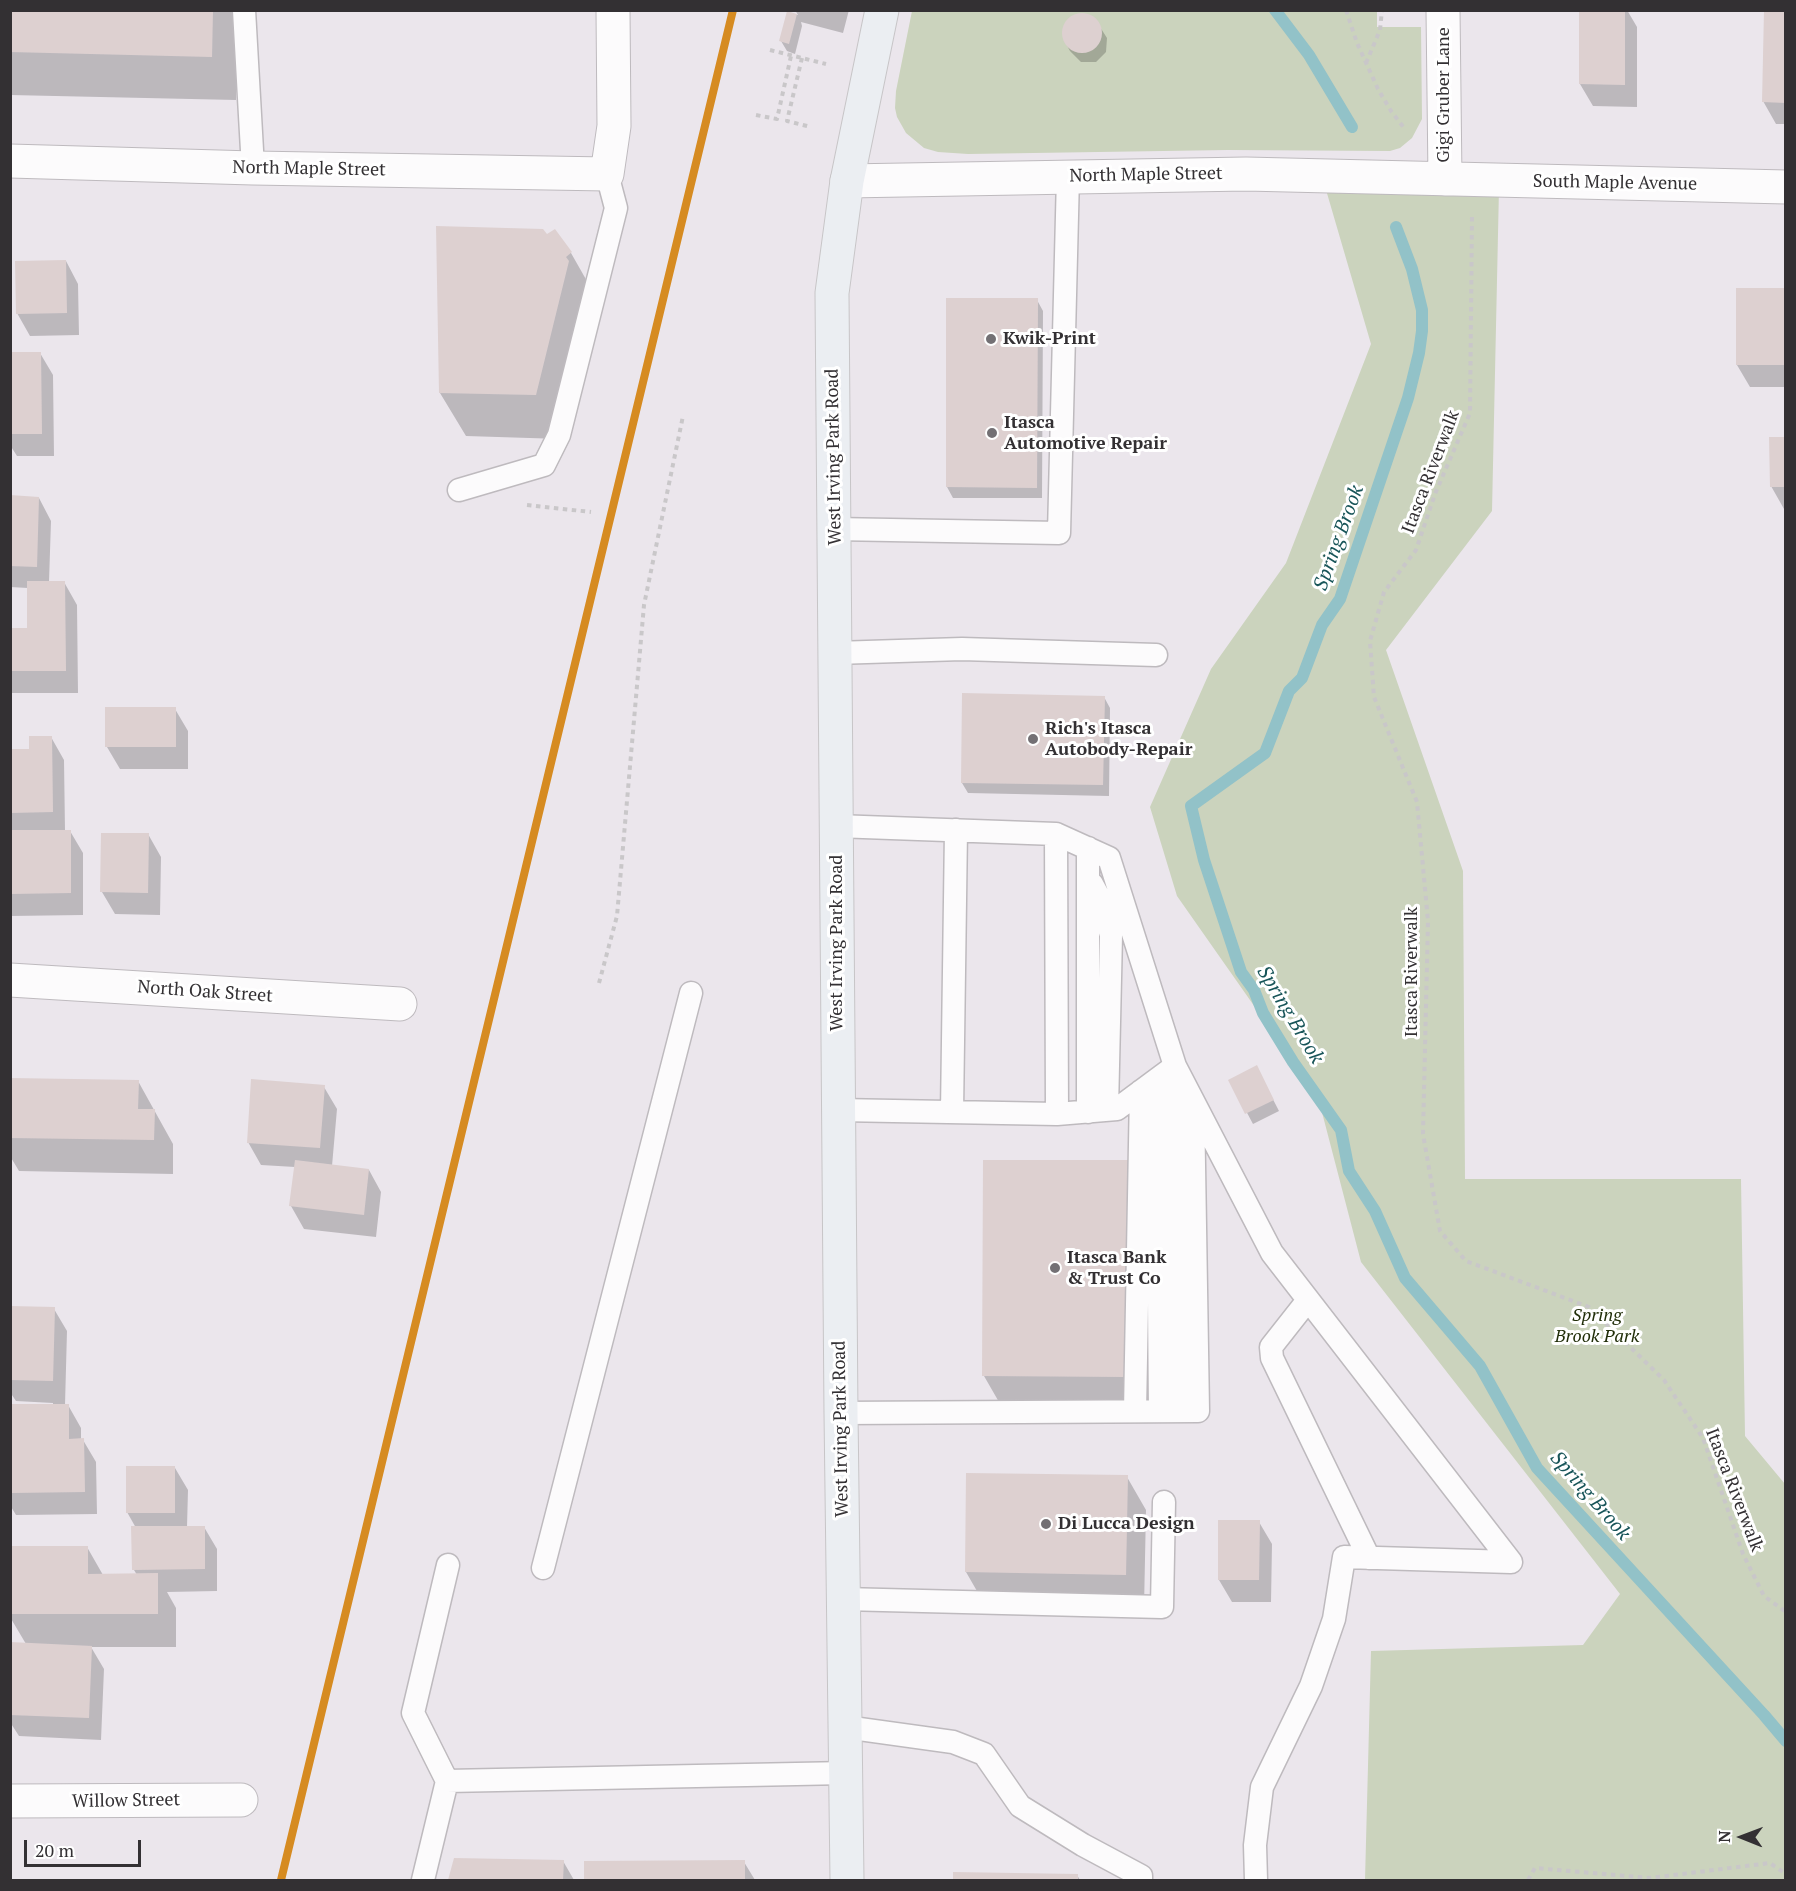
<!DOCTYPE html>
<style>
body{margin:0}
#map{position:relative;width:1796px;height:1891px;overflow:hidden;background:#ebe6ec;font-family:"PT Serif",serif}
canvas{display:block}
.frame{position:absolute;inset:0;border:12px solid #333033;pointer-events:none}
.north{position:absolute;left:1712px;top:1807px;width:60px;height:60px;-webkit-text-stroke:4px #fff;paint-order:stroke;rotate:271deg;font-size:16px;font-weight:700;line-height:24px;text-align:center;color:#333033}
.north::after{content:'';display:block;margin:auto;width:21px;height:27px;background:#333033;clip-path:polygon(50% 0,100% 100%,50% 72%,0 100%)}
.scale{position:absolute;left:24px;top:1840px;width:117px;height:27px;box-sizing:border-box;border:3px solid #333033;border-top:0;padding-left:8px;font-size:18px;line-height:21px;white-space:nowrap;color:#333033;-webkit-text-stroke:4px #fff;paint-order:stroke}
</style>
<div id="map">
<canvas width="1796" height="1891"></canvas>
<div class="frame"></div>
<div class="north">N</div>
<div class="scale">20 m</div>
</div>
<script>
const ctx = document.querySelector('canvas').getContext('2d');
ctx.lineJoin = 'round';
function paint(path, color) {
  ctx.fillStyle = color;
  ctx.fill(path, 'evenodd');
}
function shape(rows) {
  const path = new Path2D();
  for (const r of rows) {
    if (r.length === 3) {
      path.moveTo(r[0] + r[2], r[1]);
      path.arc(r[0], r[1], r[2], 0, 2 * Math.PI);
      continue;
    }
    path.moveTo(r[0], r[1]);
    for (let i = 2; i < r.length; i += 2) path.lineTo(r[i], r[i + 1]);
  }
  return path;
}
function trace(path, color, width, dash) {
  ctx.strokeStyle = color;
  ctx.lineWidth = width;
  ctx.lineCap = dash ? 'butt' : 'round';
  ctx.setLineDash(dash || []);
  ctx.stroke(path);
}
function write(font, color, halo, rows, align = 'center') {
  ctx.font = font + ' "PT Serif",serif';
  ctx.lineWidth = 6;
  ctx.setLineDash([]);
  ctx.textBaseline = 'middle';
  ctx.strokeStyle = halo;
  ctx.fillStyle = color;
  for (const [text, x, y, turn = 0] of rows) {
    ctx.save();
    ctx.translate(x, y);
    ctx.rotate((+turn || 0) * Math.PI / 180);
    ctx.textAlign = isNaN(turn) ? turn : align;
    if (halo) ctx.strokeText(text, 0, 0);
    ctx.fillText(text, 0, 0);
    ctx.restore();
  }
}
const green = shape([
 [1377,11,1377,27,1421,27,1422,119,1412,138,1400,148,1390,151,1228,150,968,154,938,152,924,148,906,133,897,117,895,108,896,91,912,11],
 [1324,183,1499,188,1492,511,1386,650,1463,871,1465,1179,1741,1179,1745,1436,1785,1484,1785,1880,1365,1880,1371,1651,1583,1645,1620,1594,1361,1262,1318,1097,1177,896,1150,807,1211,669,1286,563,1371,344]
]);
const shadow = shape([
 [10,10,233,10,238,20,236,100,10,95],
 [795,10,849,10,843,33,801,22,802,26,795,54,787,51,781,41,788,13,798,15],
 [1581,10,1627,10,1637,27,1637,107,1593,106,1580,84],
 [1786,10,1786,124,1776,124,1763,101],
 [1074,15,1090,15,1100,27,1107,38,1106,52,1096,62,1081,62,1070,51,1064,40,1064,26],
 [555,231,571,253,596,297,561,439,466,436,440,393,547,236],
 [66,261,78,284,79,335,30,336,17,313],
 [1786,290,1786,387,1750,387,1737,365],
 [1037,300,1043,311,1042,498,953,498,947,487],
 [10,353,40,353,53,375,54,456,17,456,10,445],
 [1786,438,1786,509,1784,509,1771,486],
 [10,497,39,498,51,521,49,582,64,582,77,605,78,693,10,693,10,629,29,629,28,588,10,587],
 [1104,697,1110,708,1109,796,968,793,962,783],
 [175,709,188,731,188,769,120,769,107,747],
 [51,737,64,760,65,831,70,831,83,853,83,915,10,916,10,750,31,750],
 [148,834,161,857,160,915,115,914,102,892],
 [1262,1078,1279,1111,1253,1124,1230,1081],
 [10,1079,138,1081,173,1144,173,1174,19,1171,10,1156],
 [324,1087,337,1109,332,1166,369,1170,381,1192,376,1237,304,1229,291,1206,295,1167,261,1165,248,1142],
 [984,1161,1127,1162,1146,1195,1146,1410,1003,1409,984,1376],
 [10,1308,54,1309,67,1331,65,1405,68,1405,81,1428,81,1440,83,1440,96,1462,97,1514,16,1515,10,1505,10,1405,53,1405,53,1403,16,1401,10,1392],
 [175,1468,188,1490,187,1527,204,1527,217,1549,217,1591,167,1592,176,1608,176,1647,91,1647,104,1669,101,1740,19,1736,10,1722,10,1643,26,1644,10,1617,10,1548,87,1547,103,1575,137,1575,134,1570,136,1528,127,1512],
 [1127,1477,1146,1510,1144,1608,985,1605,966,1572],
 [1259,1522,1272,1544,1271,1602,1232,1602,1219,1580],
 [455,1859,563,1861,574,1880,450,1880],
 [585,1862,744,1862,755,1880,585,1880],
 [954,1873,1077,1875,1080,1880,954,1880]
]);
const stream = shape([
 [1275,10,1309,55,1352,127],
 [1396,227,1412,269,1422,310,1422,331,1419,353,1408,398,1340,599,1322,625,1302,678,1289,691,1265,753,1191,806,1204,860,1241,972,1254,990,1263,1013,1293,1062,1341,1130,1349,1171,1375,1211,1405,1278,1480,1366,1537,1468,1764,1715,1786,1741]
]);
const building = shape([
 [10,10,213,10,212,57,10,52],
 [1579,10,1625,10,1625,85,1579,84],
 [1764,10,1786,10,1786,103,1762,102],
 [787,11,797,14,789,44,779,41],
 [1082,33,20],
 [436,226,543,229,547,234,555,229,572,252,566,257,569,261,536,395,439,393],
 [66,260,67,313,16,314,15,261],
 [1736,288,1786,288,1786,365,1736,365],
 [946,298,1038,298,1037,488,946,487],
 [10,352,41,352,42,434,10,434],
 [1769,437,1786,437,1786,487,1770,487],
 [10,495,39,497,37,567,10,566],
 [27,581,65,581,66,671,10,671,10,628,27,628],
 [962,693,1105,696,1103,785,961,783],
 [105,707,176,707,176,747,105,747],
 [29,736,52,736,53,812,10,813,10,749,29,749],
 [10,830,71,830,71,893,10,894],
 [101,833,149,833,148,893,100,892],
 [1257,1065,1274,1100,1245,1114,1228,1080],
 [10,1078,139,1080,138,1109,155,1109,154,1140,10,1138],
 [251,1079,325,1085,320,1148,247,1143],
 [295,1160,369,1169,364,1215,289,1206],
 [983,1160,1128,1160,1127,1377,982,1376],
 [10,1306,55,1307,53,1381,10,1380],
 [10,1404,69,1404,69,1439,84,1438,85,1492,10,1493],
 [126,1466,175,1466,175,1513,126,1513],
 [966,1473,1128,1475,1126,1575,965,1572],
 [1218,1520,1260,1520,1259,1580,1218,1580],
 [131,1526,205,1526,205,1569,132,1570],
 [10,1546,88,1546,88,1574,158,1573,158,1614,10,1614],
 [10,1642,92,1646,89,1718,10,1715],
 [454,1858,564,1860,563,1880,448,1880],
 [745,1860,745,1880,584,1880,584,1861],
 [953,1872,1078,1874,1078,1880,953,1880]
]);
const path = shape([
 [1346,10,1357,43,1378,89,1391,111,1405,129],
 [770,50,826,64],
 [802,58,787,121,811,127],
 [1366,63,1380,30,1382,10],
 [756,115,777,119,791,56],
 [1472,217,1470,413,1435,494,1416,550,1384,592,1370,641,1374,697,1417,802,1428,921,1423,1134,1440,1231,1466,1261,1589,1307,1664,1380,1703,1438,1743,1554,1764,1596,1786,1612],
 [527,505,591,512],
 [599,983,617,916,644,605,683,416],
 [1528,1880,1535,1868,1650,1878,1770,1863,1786,1874]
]);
const service = shape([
 [244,10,253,168],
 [459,490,544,465,559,435,616,208,607,174],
 [834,529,1059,533,1068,176],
 [835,653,962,649,1156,655],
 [836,826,1056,834,1109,858,1175,1066,1272,1253,1511,1562,1344,1557,1334,1619,1311,1686,1262,1787,1255,1845,1256,1880],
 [1056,834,1057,1114],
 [1092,884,1099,897,1111,935,1107,1109],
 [1175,1071,1181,1411],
 [1157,1080,1160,1411],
 [839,1110,1057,1114,1117,1109,1175,1066],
 [952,1112,956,830],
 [1088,1112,1088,848],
 [1308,1300,1271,1347,1272,1358,1369,1558],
 [1135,1411,1141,1091],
 [841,1413,1198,1411,1193,1104],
 [543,1568,691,993],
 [843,1599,1162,1607,1164,1502],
 [845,1727,953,1742,984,1754,1020,1806,1083,1845,1141,1876,1141,1880],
 [447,1781,413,1713,448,1565],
 [423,1880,447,1781,846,1773]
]);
const minor = shape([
 [1443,10,1445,179],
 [10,161,253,168,607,174,614,126,613,10],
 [847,181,1246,174,1786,187],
 [10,980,400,1004],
 [10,1801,241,1800]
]);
const primary = shape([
 [847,1880,841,1413,832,293,847,181,882,10]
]);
const rail1 = shape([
 [281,1880,733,10]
]);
const markers = [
 [991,339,6,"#737074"],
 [992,433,6,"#737074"],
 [1033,739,6,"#737074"],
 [1055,1268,6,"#737074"],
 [1046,1524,6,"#737074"]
];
const streetNames = [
 ["Gigi Gruber Lane",1444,95,-90],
 ["North Maple Street",309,169,1],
 ["North Maple Street",1146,175,-1],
 ["South Maple Avenue",1615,183,1],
 ["West Irving Park Road",834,457,-91],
 ["Itasca Riverwalk",1431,472,-69],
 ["West Irving Park Road",837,943,-90],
 ["Itasca Riverwalk",1412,972,-90],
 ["North Oak Street",205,992,4],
 ["West Irving Park Road",841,1429,-91],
 ["Itasca Riverwalk",1734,1490,69],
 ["Willow Street",126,1801,-1]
];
const poiNames = [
 ["Kwik-Print",1003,339],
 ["Itasca",1004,423],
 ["Automotive Repair",1004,444],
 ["Rich's Itasca",1045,729],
 ["Autobody-Repair",1045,750],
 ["Itasca Bank",1067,1258],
 ["& Trust Co",1067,1279],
 ["Di Lucca Design",1058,1524]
];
const parkNames = [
 ["Spring",1597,1316],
 ["Brook Park",1597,1337]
];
const waterNames = [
 ["Spring Brook",1339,538,-70],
 ["Spring Brook",1290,1015,59],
 ["Spring Brook",1590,1496,49]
];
paint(green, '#cbd3bd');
paint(shadow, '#0003');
trace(stream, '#92c2c8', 12);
paint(building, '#ddd0d0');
trace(service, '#bebabe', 25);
trace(minor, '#bebabe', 35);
trace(primary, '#c7c5c7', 35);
trace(path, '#c9c7c9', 4, [4.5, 4.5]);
trace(service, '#fcfbfc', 22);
trace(minor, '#fcfbfc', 33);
trace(primary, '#ebeef2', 33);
trace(rail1, '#d68b21', 8);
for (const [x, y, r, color] of markers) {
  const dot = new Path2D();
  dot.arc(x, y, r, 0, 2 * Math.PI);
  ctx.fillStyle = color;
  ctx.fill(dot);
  trace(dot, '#fff', 2);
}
write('18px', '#333033', '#fff', streetNames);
write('bold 18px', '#333033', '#fff', poiNames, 'left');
write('italic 18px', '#212e09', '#fff', parkNames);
write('italic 20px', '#185559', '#fff', waterNames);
</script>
